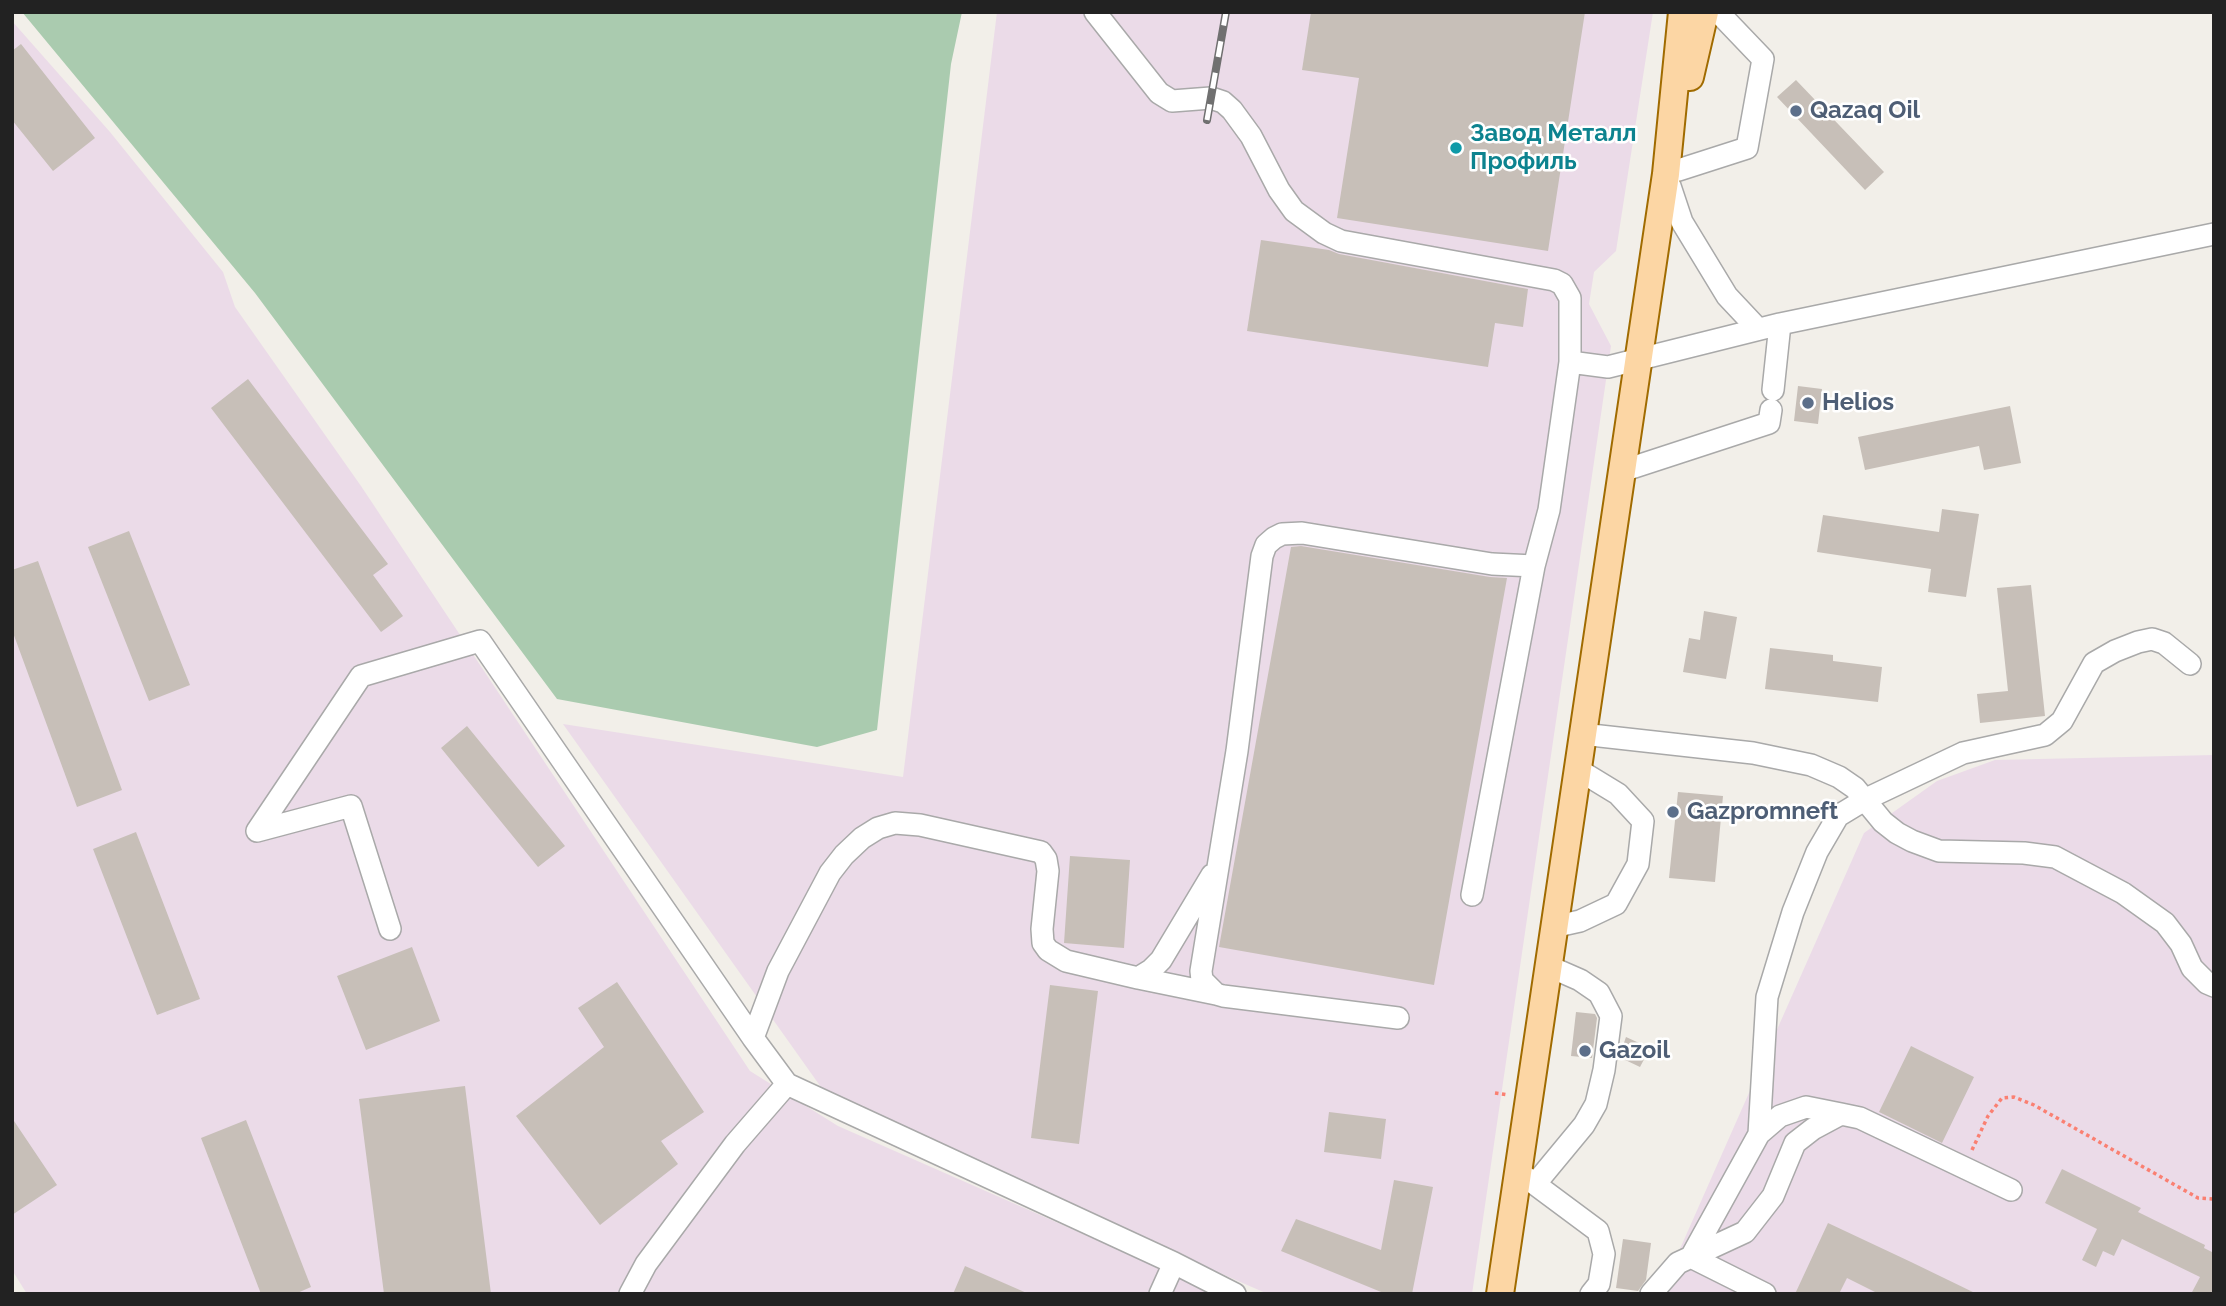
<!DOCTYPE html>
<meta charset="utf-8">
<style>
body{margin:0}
#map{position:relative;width:2226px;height:1306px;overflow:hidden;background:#f2efe9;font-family:Raleway,sans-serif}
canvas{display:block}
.frame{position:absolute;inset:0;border:14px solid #222;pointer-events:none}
</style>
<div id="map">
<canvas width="2226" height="1306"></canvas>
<div class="frame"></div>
</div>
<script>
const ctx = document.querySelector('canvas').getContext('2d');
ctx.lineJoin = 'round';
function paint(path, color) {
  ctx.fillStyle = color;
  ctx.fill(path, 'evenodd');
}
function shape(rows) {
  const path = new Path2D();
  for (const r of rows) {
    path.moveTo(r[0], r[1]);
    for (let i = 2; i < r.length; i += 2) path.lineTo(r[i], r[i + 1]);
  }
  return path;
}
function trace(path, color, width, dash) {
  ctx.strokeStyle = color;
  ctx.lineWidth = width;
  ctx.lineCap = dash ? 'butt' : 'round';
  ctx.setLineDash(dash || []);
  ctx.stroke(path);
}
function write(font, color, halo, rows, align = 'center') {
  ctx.font = font + ' Raleway,sans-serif';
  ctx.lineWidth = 5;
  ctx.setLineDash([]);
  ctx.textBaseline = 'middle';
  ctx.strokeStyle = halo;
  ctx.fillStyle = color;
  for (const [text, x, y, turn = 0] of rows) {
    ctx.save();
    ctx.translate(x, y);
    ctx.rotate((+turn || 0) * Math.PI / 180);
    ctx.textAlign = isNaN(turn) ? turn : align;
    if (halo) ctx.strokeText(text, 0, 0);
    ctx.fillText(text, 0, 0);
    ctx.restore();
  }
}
const industrial = shape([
 [997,12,1653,12,1616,251,1594,272,1589,304,1611,346,1472,1294,1268,1294,1185,1258,823,1090,563,724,903,777],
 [12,21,110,132,223,272,235,307,361,486,750,1071,838,1126,1156,1266,1212,1294,27,1294,12,1270],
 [2214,755,2214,1294,1660,1294,1864,833,1937,781,1995,760]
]);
const cemetery = shape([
 [22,12,962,12,951,64,877,730,817,747,557,699,255,293]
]);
const building = shape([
 [1311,12,1585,12,1548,251,1337,218,1359,78,1302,70],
 [21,44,95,138,53,171,12,120,12,51],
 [1796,80,1884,172,1865,190,1777,97],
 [1261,240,1329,250,1339,254,1528,289,1523,327,1495,323,1488,367,1247,331],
 [248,379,388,564,373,575,403,616,381,632,211,408],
 [1798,386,1822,389,1818,424,1794,421],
 [2010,406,2021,463,1984,470,1979,446,1865,470,1858,437],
 [1942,509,1979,514,1966,597,1928,592,1931,569,1817,552,1823,515,1939,532],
 [129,531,190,685,149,701,88,547],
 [1301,546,1490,577,1507,578,1434,985,1219,947,1291,547],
 [38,561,122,790,77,807,12,630,12,570],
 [2031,585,2045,716,1980,723,1977,694,2008,691,1997,588],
 [1704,611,1737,617,1726,679,1683,672,1689,638,1700,640],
 [1770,648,1833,655,1833,661,1882,667,1878,702,1765,689],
 [467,726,565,846,538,867,441,748],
 [1678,792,1723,796,1715,882,1669,878],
 [136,832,200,999,157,1015,93,849],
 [1070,856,1130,860,1124,948,1064,943],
 [412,947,440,1021,366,1050,337,976],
 [617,982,704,1112,661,1141,678,1164,600,1225,516,1116,604,1047,578,1008],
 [1050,985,1098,991,1079,1144,1031,1138],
 [1576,1012,1595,1014,1597,1018,1592,1058,1571,1056],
 [1626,1037,1650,1048,1640,1067,1619,1057],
 [1911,1046,1974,1077,1942,1143,1879,1112],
 [465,1086,491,1294,384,1294,359,1099],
 [1329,1112,1386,1119,1381,1159,1324,1152],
 [12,1118,57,1185,12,1215],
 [246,1120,311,1287,295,1294,261,1294,201,1138],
 [2062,1169,2141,1208,2138,1212,2205,1245,2204,1248,2212,1252,2214,1248,2214,1294,2191,1294,2200,1277,2122,1239,2114,1256,2103,1251,2096,1267,2082,1260,2097,1229,2045,1203],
 [1394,1180,1433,1187,1412,1294,1386,1294,1281,1251,1296,1219,1381,1250],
 [1828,1223,1911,1262,1977,1294,1879,1294,1847,1278,1839,1294,1795,1294],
 [1623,1239,1651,1243,1646,1280,1638,1291,1616,1288],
 [965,1266,1029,1294,953,1294]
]);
const path = shape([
 [1495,1093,1508,1095],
 [1972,1150,1988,1116,2002,1098,2014,1097,2034,1105,2198,1198,2214,1199]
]);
const minor = shape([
 [1095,12,1159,93,1172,101,1211,98,1223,102,1232,110,1251,136,1279,190,1294,211,1324,233,1341,241,1554,280,1562,284,1570,298,1570,362,1608,367,1780,324,2214,234],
 [1718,12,1763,59,1747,148,1666,174,1682,222,1727,296,1758,329],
 [1773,390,1780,324],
 [1622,471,1769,423,1771,410],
 [1582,734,1753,753,1811,765,1839,777,1855,788,1883,822,1897,833,1912,841,1939,851,2024,853,2055,857,2123,893,2165,923,2181,944,2192,968,2207,983,2214,986],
 [1472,895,1534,566],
 [1553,927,1580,921,1616,904,1638,864,1643,821,1618,794,1577,769],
 [390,929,351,806,257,831,361,676,480,641,753,1038,787,1084,1174,1263,1235,1294],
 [1138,978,1216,994],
 [1398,1018,1223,996,1216,994,1202,980,1201,971,1237,751,1262,556,1266,545,1274,538,1282,534,1302,533,1492,564,1534,566,1549,510,1570,362],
 [753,1038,778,971,830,873,844,855,862,838,878,828,895,823,920,825,1041,852,1046,859,1048,871,1042,929,1043,943,1048,950,1066,961,1138,978,1151,970,1161,960,1212,875],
 [1841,1114,1813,1129,1795,1143,1773,1196,1745,1232,1691,1257,1759,1134,1780,1116,1806,1107,1841,1114,1860,1118,2011,1190],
 [1759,1134,1767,997,1793,912,1817,852,1838,816,1866,799,1963,753,2045,735,2062,721,2094,663,2115,651,2138,642,2152,639,2164,643,2190,664],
 [1524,1176,1598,1231,1604,1254,1599,1284,1591,1294],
 [1536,1183,1584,1125,1596,1104,1604,1070,1611,1016,1599,993,1580,980,1548,966],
 [630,1294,646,1264,735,1144,787,1084],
 [1160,1294,1174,1263],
 [1651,1294,1678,1263,1691,1257,1765,1294]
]);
const major = shape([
 [1690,77,1705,12],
 [1500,1294,1666,174,1682,12]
]);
const rail = shape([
 [1207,120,1226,12]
]);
const markers = [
 [1796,111,7,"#5c6f8a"],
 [1456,148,7,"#0f9aa8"],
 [1808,403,7,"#5c6f8a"],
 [1673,812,7,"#5c6f8a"],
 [1585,1051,7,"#5c6f8a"]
];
const serviceNames = [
 ["Qazaq Oil",1810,111],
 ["Helios",1822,403],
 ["Gazpromneft",1687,812],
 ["Gazoil",1599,1051]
];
const cultureNames = [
 ["Завод Металл",1470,134],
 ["Профиль",1470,162]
];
paint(industrial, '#ebdbe8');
paint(cemetery, '#aacbaf');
paint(building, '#c7bfb8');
trace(minor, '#a9a9a9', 24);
trace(major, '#a06b00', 30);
trace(path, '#fa8072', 3.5, [3.5, 3.5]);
trace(minor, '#fff', 21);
trace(major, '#fcd6a4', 26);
trace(rail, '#707070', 8);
trace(rail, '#fff', 5, [16]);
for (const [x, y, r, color] of markers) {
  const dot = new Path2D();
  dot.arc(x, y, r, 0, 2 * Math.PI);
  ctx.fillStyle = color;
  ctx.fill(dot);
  trace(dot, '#fff', 2.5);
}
write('bold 24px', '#4e5e75', '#fff', serviceNames, 'left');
write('bold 24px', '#0d838f', '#fff', cultureNames, 'left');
</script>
